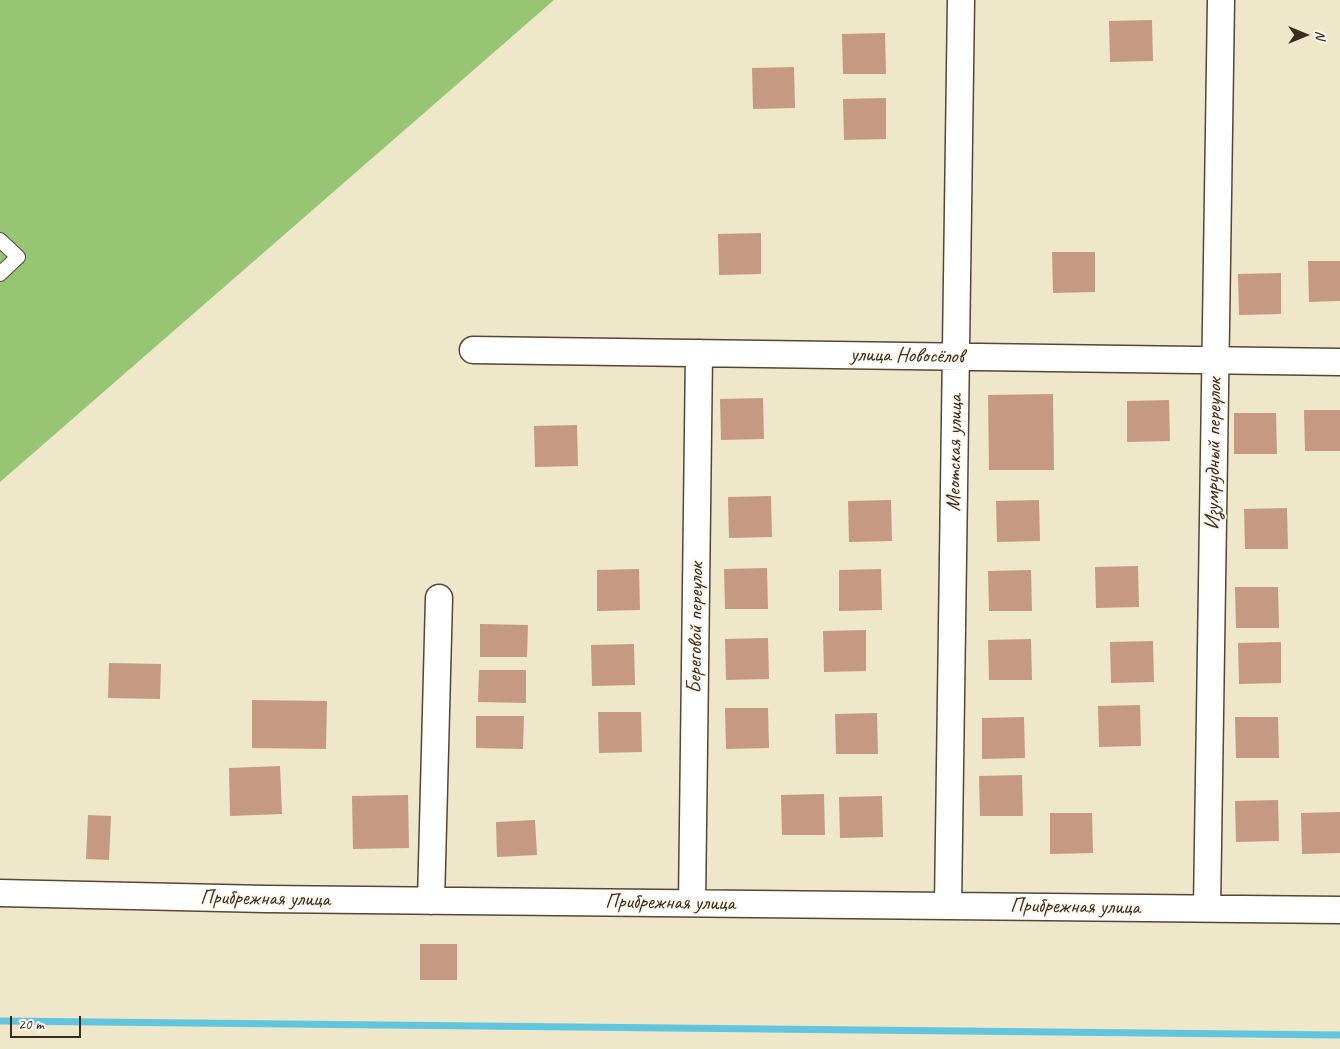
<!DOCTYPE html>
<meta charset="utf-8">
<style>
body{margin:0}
#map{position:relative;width:1340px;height:1049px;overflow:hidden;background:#eee7ca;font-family:Caveat,sans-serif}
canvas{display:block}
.north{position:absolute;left:1280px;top:10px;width:50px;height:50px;-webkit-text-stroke:4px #fbf7ec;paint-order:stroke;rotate:90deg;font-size:14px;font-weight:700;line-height:20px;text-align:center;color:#3b2a1e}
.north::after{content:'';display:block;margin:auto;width:18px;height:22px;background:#3b2a1e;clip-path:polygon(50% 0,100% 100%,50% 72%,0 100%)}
.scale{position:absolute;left:10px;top:1016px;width:71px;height:22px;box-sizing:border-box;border:2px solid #3b2a1e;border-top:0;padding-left:6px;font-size:15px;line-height:18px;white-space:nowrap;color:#3b2a1e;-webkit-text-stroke:4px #fbf7ec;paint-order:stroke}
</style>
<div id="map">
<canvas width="1340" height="1049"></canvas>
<div class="north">N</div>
<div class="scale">20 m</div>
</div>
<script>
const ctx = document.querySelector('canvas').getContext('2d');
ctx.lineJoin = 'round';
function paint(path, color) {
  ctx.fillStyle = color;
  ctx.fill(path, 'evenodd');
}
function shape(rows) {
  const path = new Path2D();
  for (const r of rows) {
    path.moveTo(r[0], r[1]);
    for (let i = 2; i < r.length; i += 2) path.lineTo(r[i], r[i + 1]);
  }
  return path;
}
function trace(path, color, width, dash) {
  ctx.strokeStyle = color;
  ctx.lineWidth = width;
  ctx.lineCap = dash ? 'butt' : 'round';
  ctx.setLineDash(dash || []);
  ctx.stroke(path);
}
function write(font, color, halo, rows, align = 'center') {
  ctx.font = font + ' Caveat,sans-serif';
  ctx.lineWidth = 4;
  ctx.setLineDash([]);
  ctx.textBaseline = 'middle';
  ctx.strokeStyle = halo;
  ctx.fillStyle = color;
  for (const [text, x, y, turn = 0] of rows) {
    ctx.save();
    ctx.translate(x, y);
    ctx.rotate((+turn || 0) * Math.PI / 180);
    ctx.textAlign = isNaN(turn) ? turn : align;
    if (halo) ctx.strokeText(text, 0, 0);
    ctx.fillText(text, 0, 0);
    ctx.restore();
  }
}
const green = shape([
 [0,0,554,0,0,482]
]);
const stream = shape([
 [0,1021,1340,1035]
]);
const building = shape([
 [1152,20,1153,61,1110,62,1109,21],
 [885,33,886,74,843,74,842,34],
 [794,67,795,108,753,109,752,68],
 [886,98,886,139,844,140,843,99],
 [761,233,761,274,719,275,718,234],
 [1052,252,1095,252,1095,292,1053,293],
 [1308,261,1340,261,1340,301,1309,302],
 [1281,273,1281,314,1239,315,1238,274],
 [1053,394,1054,470,989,470,988,395],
 [763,398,764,439,721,440,720,399],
 [1169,400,1170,441,1127,442,1127,401],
 [1304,410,1340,410,1340,451,1305,451],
 [1234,413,1276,413,1277,454,1234,454],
 [577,425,578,466,535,467,534,426],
 [771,496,772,537,729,538,728,497],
 [891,500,892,541,849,542,848,501],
 [1039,500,1040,541,997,542,996,501],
 [1287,508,1288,549,1245,549,1244,509],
 [1138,566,1139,607,1096,608,1095,567],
 [767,568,768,609,725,609,724,569],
 [639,569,640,610,597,611,597,570],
 [881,569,882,610,839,611,839,570],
 [1031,570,1032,611,989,611,988,571],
 [1235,587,1278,587,1279,628,1236,628],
 [480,624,528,625,527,657,480,657],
 [866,630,866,671,824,672,823,631],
 [768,638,769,679,726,680,725,639],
 [1031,639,1032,680,989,680,988,640],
 [1153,641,1154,682,1111,683,1110,642],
 [1281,642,1281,683,1239,684,1238,643],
 [634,644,635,685,592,686,591,645],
 [109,663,161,664,160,699,108,698],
 [479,670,526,670,526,703,478,702],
 [252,700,327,701,326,749,252,748],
 [1140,705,1141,746,1099,747,1098,706],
 [725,708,768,708,769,748,726,749],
 [598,712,641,712,642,752,599,753],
 [877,713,878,754,836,754,835,714],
 [476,716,524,716,523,749,476,748],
 [1024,717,1025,758,982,759,982,718],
 [1235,717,1278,717,1279,758,1236,758],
 [280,766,282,814,230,816,229,768],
 [1022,775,1023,816,980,816,979,776],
 [824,794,825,835,782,835,781,795],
 [408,795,409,848,353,849,352,796],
 [882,796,883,837,840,838,839,797],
 [1278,800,1279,841,1236,842,1235,801],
 [1340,812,1340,853,1302,854,1301,813],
 [1050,813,1092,813,1093,853,1050,854],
 [88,815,111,816,109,860,86,859],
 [535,820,537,855,497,857,496,822],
 [420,944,457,944,457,980,420,980]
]);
const service = shape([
 [0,240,18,257,0,274]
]);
const minor = shape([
 [473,350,1340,362],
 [0,893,266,899,1340,910],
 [431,901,439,598],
 [692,903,699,353],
 [948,905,961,0],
 [1207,908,1221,0]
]);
const streetNames = [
 ["улица Новосёлов",907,356,1],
 ["Меотская улица",955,453,-89],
 ["Изумрудный переулок",1214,454,-89],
 ["Береговой переулок",696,628,-89],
 ["Прибрежная улица",265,899,1],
 ["Прибрежная улица",670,903,1],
 ["Прибрежная улица",1075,907,1]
];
paint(green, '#98c573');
trace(stream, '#60c5dd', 7);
paint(building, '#c69a82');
trace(service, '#564638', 16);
trace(minor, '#564638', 29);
trace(service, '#fff', 14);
trace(minor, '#fff', 26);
write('21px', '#3b2a1e', '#fbf7ec', streetNames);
</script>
